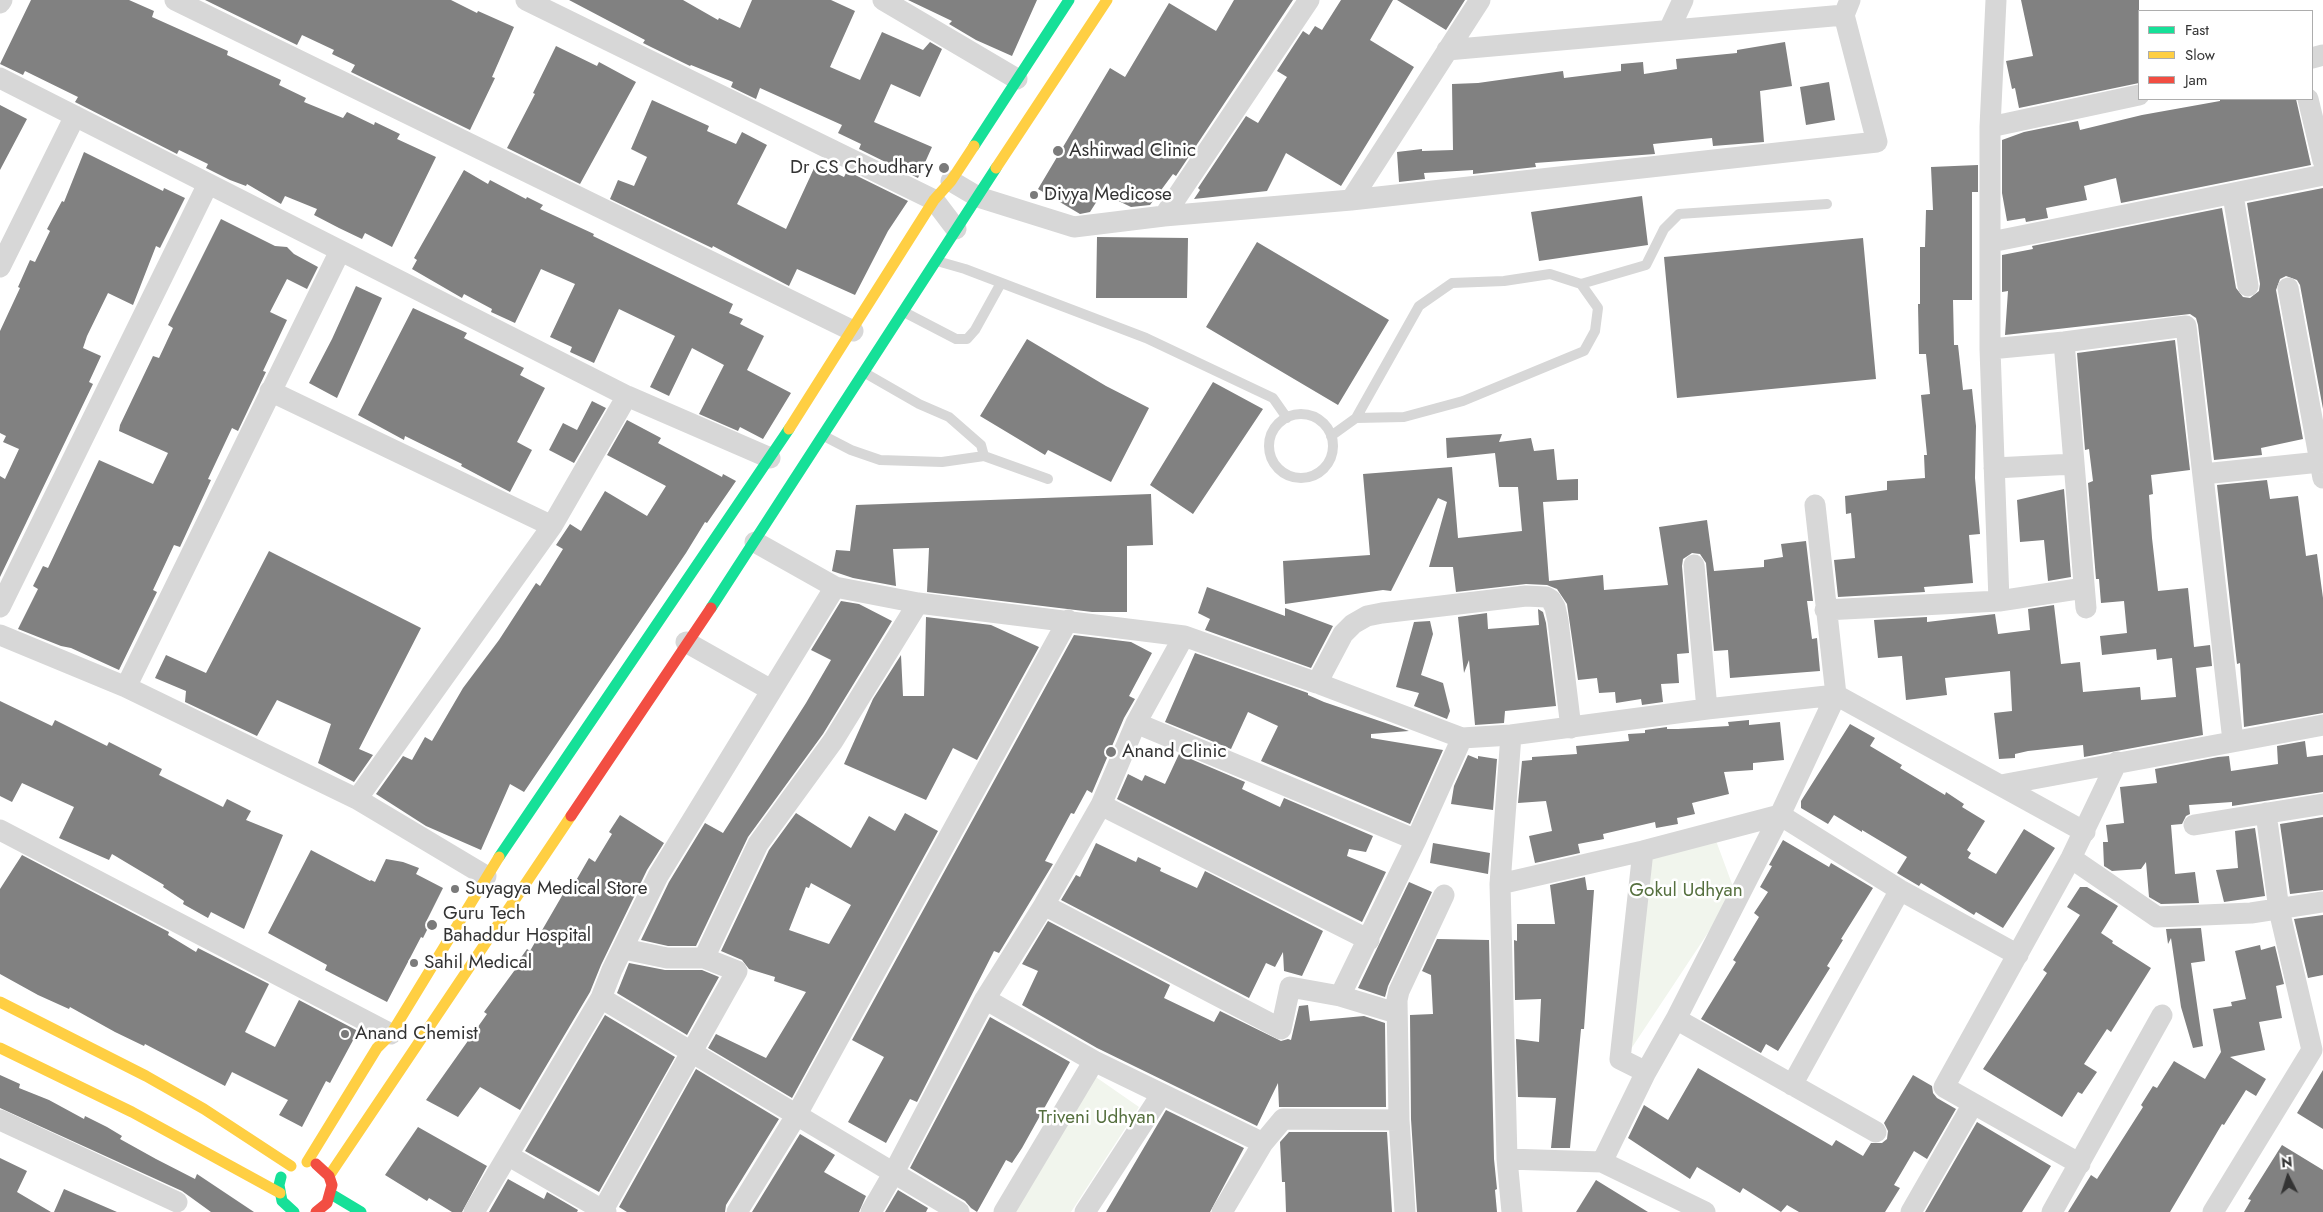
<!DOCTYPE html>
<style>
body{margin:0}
#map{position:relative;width:2323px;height:1212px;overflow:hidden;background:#fff;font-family:Jost,sans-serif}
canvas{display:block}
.legend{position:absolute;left:2138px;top:10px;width:175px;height:90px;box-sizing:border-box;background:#fff;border:1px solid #adadad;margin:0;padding:6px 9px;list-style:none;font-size:15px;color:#333}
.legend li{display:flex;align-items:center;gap:10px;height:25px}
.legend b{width:25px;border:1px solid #adadad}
.north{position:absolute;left:2263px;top:1152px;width:50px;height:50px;-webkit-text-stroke:4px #fff;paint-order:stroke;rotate:355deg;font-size:14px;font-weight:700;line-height:20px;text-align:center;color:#333}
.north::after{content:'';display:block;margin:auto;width:18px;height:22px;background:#333;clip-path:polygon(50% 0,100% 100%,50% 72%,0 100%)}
</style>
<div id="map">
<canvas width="2323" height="1212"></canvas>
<ul class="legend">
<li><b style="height:6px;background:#16e098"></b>Fast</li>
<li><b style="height:6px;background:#ffcf43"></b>Slow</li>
<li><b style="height:6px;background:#f24e42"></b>Jam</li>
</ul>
<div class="north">N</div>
</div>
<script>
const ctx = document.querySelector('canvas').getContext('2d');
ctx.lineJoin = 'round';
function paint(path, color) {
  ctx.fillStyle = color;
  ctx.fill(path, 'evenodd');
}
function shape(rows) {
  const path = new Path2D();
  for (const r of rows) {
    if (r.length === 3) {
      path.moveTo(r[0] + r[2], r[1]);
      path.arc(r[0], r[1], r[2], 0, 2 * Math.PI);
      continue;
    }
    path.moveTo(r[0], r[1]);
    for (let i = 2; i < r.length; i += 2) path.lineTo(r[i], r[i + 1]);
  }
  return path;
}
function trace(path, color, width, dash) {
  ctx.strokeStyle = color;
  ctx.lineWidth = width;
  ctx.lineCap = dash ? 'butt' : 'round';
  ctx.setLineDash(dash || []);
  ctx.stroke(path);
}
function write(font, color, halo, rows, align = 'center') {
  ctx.font = font + ' Jost,sans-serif';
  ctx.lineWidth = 5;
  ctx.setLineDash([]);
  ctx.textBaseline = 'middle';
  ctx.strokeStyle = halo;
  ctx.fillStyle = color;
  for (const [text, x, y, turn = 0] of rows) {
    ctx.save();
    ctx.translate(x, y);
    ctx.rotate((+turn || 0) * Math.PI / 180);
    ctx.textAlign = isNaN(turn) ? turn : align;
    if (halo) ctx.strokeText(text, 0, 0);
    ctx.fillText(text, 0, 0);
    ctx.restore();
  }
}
const green = shape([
 [1715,838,1735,892,1627,1055,1647,858],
 [1090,1073,1139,1107,1071,1212,1006,1212]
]);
const building = shape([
 [31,0,129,0,154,11,152,17,228,51,227,55,281,80,279,85,306,98,304,102,343,118,347,112,374,125,375,122,400,134,397,139,436,157,392,247,365,233,362,239,339,228,314,215,317,209,285,196,281,204,247,184,246,186,230,180,206,168,208,164,179,150,177,154,75,102,78,97,25,71,23,75,0,64],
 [205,0,451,0,477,13,478,11,514,27,492,77,495,78,470,130,351,72,355,65,332,54,334,50,302,35,297,45],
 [569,0,683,0,718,20,719,18,740,28,752,0,831,0,855,11,830,67,860,80,882,32,923,50,930,42,942,49,920,97,891,84,874,122,932,147,918,178,859,149,861,144,838,133,842,125,760,88,756,99,731,87,733,82,691,65,690,66,651,47,643,43,645,40],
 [908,0,1037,0,1012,56,976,40,949,24,952,21],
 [1234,0,1293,0,1176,176,1173,174,1150,205,1131,207,1102,193,1090,212,1080,214,1038,189,1110,68,1125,77,1169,3,1216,31],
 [1341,0,1393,0,1370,40,1414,67,1341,186,1286,153,1267,191,1194,199,1200,190,1198,188,1246,116,1258,123,1287,77,1277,71,1303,31,1309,35,1315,26,1322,30],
 [1397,0,1465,0,1446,30],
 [2021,0,2139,0,2139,83,2019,108,2015,88,2012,89,2006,61,2033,56],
 [1785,42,1792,86,1760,91,1764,142,1713,146,1712,138,1653,144,1655,154,1535,163,1536,167,1473,174,1473,170,1424,173,1425,179,1399,182,1397,152,1422,149,1422,151,1453,150,1452,84,1478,83,1563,71,1564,78,1621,71,1621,64,1643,62,1644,74,1677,69,1676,59,1737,53,1737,50],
 [556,46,597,66,599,62,636,82,580,184,507,148,535,94,533,93],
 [1829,82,1835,120,1806,125,1800,87],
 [2220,99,2296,99,2311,165,2121,203,2116,178,2084,186,2087,200,2046,208,2048,218,2026,222,2025,218,2007,221,2002,193,2002,140,2024,132,2078,121,2080,130,2142,115,2220,101],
 [652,100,709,126,707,131,736,144,742,132,767,145,737,204,786,229,816,164,844,177,847,171,908,201,888,231,855,295,797,269,789,286,713,246,712,248,610,199,618,180,634,186,647,157,631,149],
 [0,105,27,119,0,170],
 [84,152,163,191,164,188,185,198,160,248,156,246,133,305,108,293,87,336,83,348,101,356,89,382,93,384,0,577,0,476,5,479,19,449,3,442,6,436,0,433,0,331,20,288,18,287,30,260,35,262,50,231,47,229,62,201,64,202],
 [1978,165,1978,192,1972,192,1972,300,1953,300,1954,345,1958,345,1963,390,1972,389,1976,426,1975,478,1980,534,1969,535,1973,583,1924,587,1925,592,1838,597,1834,560,1855,558,1851,513,1846,514,1845,496,1887,490,1887,481,1925,478,1924,455,1927,455,1921,395,1930,394,1926,354,1919,354,1918,304,1920,304,1920,247,1925,247,1926,210,1933,210,1931,167],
 [464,170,488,184,490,180,526,199,527,197,543,205,540,209,594,234,593,236,733,304,729,313,743,319,740,324,764,336,747,370,791,393,763,439,740,427,738,431,699,414,724,365,692,348,669,396,650,387,675,336,619,309,594,363,570,352,572,347,550,337,575,284,541,269,515,323,491,312,492,309,464,294,462,298,412,269,417,260,414,258],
 [2323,188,2323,409,2300,285,2297,280,2286,276,2280,279,2276,290,2303,439,2261,448,2262,455,2214,460,2198,325,2196,318,2190,314,2005,335,2008,291,2002,292,2002,255,2033,249,2032,246,2222,208,2236,288,2243,297,2250,298,2259,291,2260,284,2247,203],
 [1642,196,1648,245,1539,261,1531,212],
 [221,219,275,246,287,247,294,254,318,267,307,289,287,279,270,312,287,320,263,371,266,372,238,431,232,428,208,479,211,480,180,547,174,545,153,590,157,592,119,670,71,648,61,646,18,629,38,589,33,586,43,566,48,568,99,460,153,484,168,453,119,431,120,425,153,356,159,358,173,328,168,325],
 [1097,237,1188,238,1187,298,1096,298],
 [1863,238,1876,379,1677,398,1664,257],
 [1257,242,1389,320,1338,405,1206,327],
 [356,286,382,298,337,398,309,383,332,339],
 [413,308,467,333,464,338,524,368,520,375,545,388,517,442,532,450,510,492,461,466,462,464,405,436,404,440,358,415],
 [1027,339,1106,386,1149,408,1111,482,1048,450,1045,455,980,416],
 [2175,340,2190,470,2151,475,2153,494,2149,495,2152,538,2158,591,2188,588,2194,647,2210,645,2212,666,2196,668,2203,735,2084,757,2083,745,2028,751,2015,754,2015,758,1999,759,1994,713,2012,711,2010,671,1945,678,1947,695,1906,700,1902,656,1878,658,1874,620,1927,617,1927,622,1995,614,1998,634,2030,630,2028,609,2054,605,2061,664,2080,662,2083,692,2140,687,2141,700,2176,697,2172,658,2157,660,2156,649,2102,655,2100,636,2127,633,2124,601,2101,603,2099,579,2096,579,2088,483,2093,481,2089,449,2085,450,2077,353],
 [1213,382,1263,409,1193,514,1150,485],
 [592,401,606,408,574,463,549,450,563,423,577,430],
 [627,420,661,438,658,443,722,477,723,474,736,481,707,523,705,522,686,553,524,792,510,784,481,850,426,826,376,794,403,756,412,760,425,737,432,741,463,688,499,640,536,583,540,586,563,549,556,545,570,524,581,531,605,491,647,516,666,486,607,455],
 [1502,434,1499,442,1531,438,1534,451,1554,449,1557,480,1578,479,1578,500,1543,502,1549,581,1603,575,1604,590,1668,585,1659,527,1707,520,1714,571,1764,567,1764,560,1783,557,1781,544,1806,541,1813,601,1807,601,1812,639,1817,638,1820,671,1730,678,1728,650,1714,651,1706,563,1700,554,1692,553,1683,559,1682,566,1689,653,1677,654,1679,683,1661,684,1663,702,1642,705,1641,699,1616,703,1615,692,1599,693,1597,678,1578,680,1567,604,1557,589,1547,585,1526,584,1456,592,1453,567,1429,567,1447,502,1438,498,1391,591,1383,590,1285,604,1283,561,1370,555,1363,474,1452,467,1458,538,1522,531,1518,487,1499,487,1495,453,1447,458,1446,438],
 [2267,480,2270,499,2298,496,2306,556,2317,554,2323,598,2323,713,2244,727,2240,663,2237,664,2217,485],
 [2064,489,2071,577,2048,581,2044,540,2020,542,2017,500],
 [1151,494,1153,545,1127,546,1127,612,1092,612,927,592,929,548,893,549,896,586,853,578,832,571,836,550,850,551,856,505],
 [269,551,421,628,359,749,373,755,354,782,318,763,331,724,277,700,257,736,185,702,186,691,155,678,166,655,206,673],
 [1207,587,1285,616,1285,608,1333,626,1311,668,1205,630,1210,619,1198,613],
 [841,601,859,604,892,621,823,734,748,837,696,946,668,946,641,940,669,882,705,823,723,833,806,703,831,660,811,650],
 [1538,609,1543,612,1546,623,1556,706,1505,711,1504,723,1475,725,1469,660,1464,673,1458,617,1487,613,1488,629,1539,625],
 [926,617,991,625,1039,647,977,760,953,748,926,800,844,764,873,699,901,655,903,696,924,696],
 [1430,621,1433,634,1421,675,1443,683,1450,711,1447,719,1414,706,1419,693,1396,687,1414,622],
 [1074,635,1131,642,1152,653,1129,696,1135,699,1124,718,1092,793,1087,790,1074,814,1071,813,1045,861,1053,864,999,953,994,951,917,1102,910,1099,886,1143,848,1122,884,1057,852,1040],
 [1195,653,1308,693,1308,695,1324,702,1409,731,1371,734,1371,738,1443,750,1410,824,1261,761,1278,726,1248,712,1231,749,1165,722],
 [0,701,52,726,55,720,107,746,109,742,162,769,159,775,223,807,227,799,251,811,246,820,283,835,244,929,211,912,208,918,183,904,184,901,163,887,164,885,112,854,109,860,59,838,74,807,22,783,12,802,0,796],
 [1749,720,1749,725,1780,722,1784,760,1753,763,1753,770,1724,772,1729,794,1692,803,1695,814,1677,818,1678,824,1656,828,1655,822,1603,834,1604,839,1578,844,1580,853,1535,863,1529,836,1552,831,1546,801,1518,803,1522,761,1532,760,1532,757,1577,754,1576,746,1629,741,1628,734,1645,733,1645,730,1667,727,1667,729,1678,729,1729,726,1728,722],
 [1850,724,1875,738,1870,746,1902,765,1900,768,1945,795,1946,792,1964,804,1962,807,1985,821,1967,850,1971,853,1968,858,1996,874,2024,829,2055,848,2003,928,1976,912,1974,915,1921,883,1919,886,1897,873,1907,857,1862,830,1862,832,1834,815,1828,824,1801,808,1801,801],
 [2305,741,2307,757,2323,755,2323,792,2232,806,2232,802,2189,805,2190,814,2186,816,2182,824,2171,825,2175,874,2195,872,2199,903,2161,904,2149,897,2146,862,2141,869,2112,871,2104,866,2103,842,2108,842,2106,825,2124,823,2120,787,2157,783,2155,769,2218,757,2229,756,2231,771,2278,764,2277,746],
 [1179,754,1245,782,1242,789,1280,807,1284,798,1373,836,1366,852,1349,849,1347,856,1386,872,1362,922,1117,799,1128,774,1142,781,1145,775,1165,784],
 [1468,755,1478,759,1478,756,1497,759,1493,810,1451,804,1454,786],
 [796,813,851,848,869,816,895,831,905,813,938,831,792,1098,708,1048,716,1034,766,1058,806,992,774,981,775,977,749,969,742,960,721,951,769,850],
 [811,883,851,905,829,944,789,930,806,887,809,888],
 [620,815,664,843,647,870,601,965,590,992,520,1110,480,1087,458,1117,426,1100,487,1014,484,1012,517,967,515,966,527,949,530,951,570,882,574,884,589,858,595,862,612,834,609,832],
 [2323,817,2323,890,2290,894,2280,824],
 [2255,828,2265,896,2224,902,2216,870,2238,868,2235,831],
 [1783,840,1829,867,1831,863,1873,888,1841,939,1843,940,1827,966,1830,968,1778,1051,1766,1044,1761,1053,1701,1019,1736,962,1733,960,1759,917,1754,913,1768,892,1760,887,1772,866,1769,865],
 [1096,843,1136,862,1138,857,1161,868,1160,871,1197,888,1205,871,1323,931,1302,976,1284,971,1283,952,1275,967,1266,963,1249,998,1061,900,1076,875,1080,877],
 [1433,843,1490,853,1488,874,1430,863],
 [311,850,370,881,371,880,375,882,386,859,403,862,419,868,416,874,443,888,427,920,431,922,423,938,421,937,387,1002,325,970,327,965,268,933],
 [22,855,169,932,168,935,196,952,198,948,269,984,245,1032,275,1047,299,1000,358,1031,330,1083,326,1081,302,1127,279,1115,288,1100,232,1072,225,1086,145,1044,144,1046,115,1032,70,1007,69,1009,38,995,0,974,0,889],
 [1585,877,1587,890,1594,890,1584,1029,1581,1029,1570,1148,1551,1148,1556,1098,1518,1097,1516,1039,1539,1042,1541,999,1515,1000,1514,940,1517,941,1517,924,1555,924,1550,885],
 [1409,882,1432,892,1388,986,1385,997,1358,988],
 [2080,887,2087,887,2118,906,2101,933,2113,941,2112,943,2151,968,2111,1032,2107,1029,2084,1064,2097,1072,2082,1094,2078,1092,2062,1117,1983,1069,2047,973,2043,970,2080,915,2067,907],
 [2323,915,2323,975,2308,978,2294,919],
 [1048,921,1170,985,1164,998,1214,1022,1220,1011,1281,1041,1288,1039,1291,1040,1299,1006,1308,1005,1310,1021,1364,1016,1385,1023,1386,1107,1279,1107,1278,1083,1257,1126,1097,1048,1022,1005,1038,971,1022,964],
 [2201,928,2205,961,2191,963,2203,1046,2193,1048,2181,1007,2171,938,2168,944,2166,929],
 [1437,939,1489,940,1494,1159,1497,1189,1495,1190,1497,1212,1417,1212,1411,1119,1410,1015,1433,1014,1431,975,1422,971],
 [2260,945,2261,950,2275,946,2284,984,2276,986,2282,1018,2259,1022,2265,1050,2230,1057,2266,1079,2256,1096,2246,1090,2224,1125,2222,1124,2170,1212,2068,1212,2091,1175,2097,1179,2143,1107,2141,1105,2153,1086,2157,1088,2174,1061,2205,1079,2221,1052,2213,1009,2232,1006,2231,1002,2246,999,2235,951],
 [629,963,665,970,702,970,719,977,687,1035,617,993],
 [605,1015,675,1057,599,1192,525,1151],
 [990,1017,1070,1062,1022,1148,1012,1163,1006,1160,977,1212,971,1208,965,1201,910,1168],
 [1698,1068,1832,1146,1836,1140,1863,1156,1871,1143,1882,1143,1887,1139,1888,1131,1884,1123,1913,1075,1932,1086,1933,1093,1937,1098,1956,1109,1927,1159,1914,1151,1894,1185,1900,1188,1885,1212,1799,1212,1787,1205,1781,1212,1743,1188,1740,1193,1697,1167,1690,1179,1628,1138,1644,1105,1668,1120],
 [696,1069,779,1119,726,1205,725,1212,627,1212,619,1207],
 [2323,1070,2323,1129,2297,1113],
 [0,1075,20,1084,19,1088,49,1100,84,1119,85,1116,107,1127,122,1136,120,1139,156,1159,195,1179,197,1174,254,1212,211,1212,182,1191,0,1108],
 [1166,1110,1244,1148,1210,1212,1106,1212],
 [1977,1122,2051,1166,2022,1212,1925,1212],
 [418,1127,487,1166,462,1212,452,1212,429,1198,427,1201,385,1175],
 [1289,1132,1387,1132,1392,1212,1286,1212,1285,1182,1282,1182,1280,1142],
 [800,1134,835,1155,824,1172,866,1196,859,1212,752,1212],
 [2282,1145,2323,1170,2323,1212,2244,1212,2251,1200,2248,1199],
 [0,1158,27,1171,17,1192,51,1212,0,1212],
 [508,1179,544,1199,547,1192,578,1210,577,1212,489,1212],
 [1596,1180,1648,1212,1576,1212],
 [64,1189,117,1212,54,1212],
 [898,1190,928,1208,926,1212,885,1212]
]);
const lane = shape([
 [937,261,965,269,1146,338,1273,398,1287,418],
 [1581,284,1646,265,1664,229,1679,214,1827,204],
 [904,312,956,339,967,339,975,330,1001,283],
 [865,373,919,404,949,417,981,445,984,456],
 [1301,446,32],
 [824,436,851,450,880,460,942,462,984,456,1048,479],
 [1331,436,1356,418,1419,306,1452,283,1504,281,1550,274,1581,284,1598,308,1595,331,1584,351,1463,401,1404,417,1356,418]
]);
const street = shape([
 [175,0,853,331],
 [526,0,934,200,956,229],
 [883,0,1017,79],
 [0,3,2,0],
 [1669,30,1683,0],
 [1447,50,1844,15],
 [2312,58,2323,55],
 [0,78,627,396,770,458],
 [2308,99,2323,161],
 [1990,127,2139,95],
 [951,181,978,197,1074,227,1164,216,1351,200,1877,142,1844,15,1850,0],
 [2233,195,2248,286],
 [1351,200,1480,0],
 [1164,216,1309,0],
 [1991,242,2323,175],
 [0,267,75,116],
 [2288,288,2323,478],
 [2064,342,2086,608],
 [1990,349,2064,342,2186,326,2233,741],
 [270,391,552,526],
 [1994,468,2074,464],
 [2203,474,2320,462],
 [755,542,835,587,918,603,1184,636,1317,683,1462,738,1511,735,1707,709,1836,695,2085,832],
 [1694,565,1707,709],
 [1999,601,2084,588],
 [0,607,208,184],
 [1825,610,1999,601,1990,349,1990,127,1996,0],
 [0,635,126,687,357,799,486,876],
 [686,642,771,690],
 [1317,683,1343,634,1353,624,1367,616,1382,613,1526,596,1546,597,1551,600,1555,607,1558,621,1571,728],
 [126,687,340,251],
 [1136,723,1416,840],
 [1511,735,1500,884,1507,1159,1512,1212],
 [2001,785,2323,725],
 [357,799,552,526,627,396],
 [1101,805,1369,940],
 [2194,825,2323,804],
 [0,830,391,1034],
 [1643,851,1620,1059,1646,1072],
 [2071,858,2157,917,2251,913,2323,902],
 [1500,884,1643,851,1780,815,1900,890,2018,955],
 [1044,905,1281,1029,1290,987,1340,996,1416,840,1462,738],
 [704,958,758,844,833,741,918,603],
 [1340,996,1396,1013],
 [601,998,959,1212],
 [985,999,1094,1061,1263,1143],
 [1676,1019,1876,1132],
 [1792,1085,1900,890],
 [0,1120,177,1202],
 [509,1156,606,1212],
 [1507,1159,1602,1162,1705,1212],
 [1602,1162,1646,1072,1676,1019,1780,815,1836,695,1815,505],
 [2080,1164,1944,1087,2071,858,2117,762],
 [603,1210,737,971,704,958,667,958,624,949],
 [474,1212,601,998,612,970,658,876,835,587],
 [737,1212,796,1116,1068,620],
 [871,1212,893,1174,985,999,1044,905,1101,805,1136,723,1184,636],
 [1004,1212,1094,1061],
 [1085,1212,1161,1095],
 [1222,1212,1263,1143,1283,1119,1399,1120],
 [1405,1212,1399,1120,1397,1000,1399,991,1444,895],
 [1911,1212,1973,1104],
 [2052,1212,2162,1015],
 [2213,1212,2312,1050,2279,910,2266,813]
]);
const fast = shape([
 [974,146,1069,0],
 [711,608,996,168],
 [499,857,789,429],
 [281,1177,279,1185,282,1201,294,1212],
 [331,1194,361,1212]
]);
const slow = shape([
 [996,168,1107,0],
 [789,429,934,200,951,181,974,146],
 [0,1002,146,1076,204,1109,291,1166],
 [0,1048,132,1112,280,1193],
 [307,1162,377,1048,391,1034,499,857],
 [329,1176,571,816]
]);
const jam = shape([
 [571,816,711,608],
 [316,1164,329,1176,332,1185,327,1203,316,1212]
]);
const markers = [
 [1058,151,6,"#7a7a7a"],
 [944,168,6,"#7a7a7a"],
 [1034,195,5,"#7a7a7a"],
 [1111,752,6,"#7a7a7a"],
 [455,889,5,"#7a7a7a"],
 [432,925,6,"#7a7a7a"],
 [414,963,5,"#7a7a7a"],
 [345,1034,5,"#7a7a7a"]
];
const poiNames = [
 ["Ashirwad Clinic",1069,151],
 ["Dr CS Choudhary",933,168,"right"],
 ["Divya Medicose",1044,195],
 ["Anand Clinic",1122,752],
 ["Suyagya Medical Store",465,889],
 ["Guru Tech",443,914],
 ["Bahaddur Hospital",443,936],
 ["Sahil Medical",424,963],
 ["Anand Chemist",355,1034]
];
const parkNames = [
 ["Gokul Udhyan",1686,891],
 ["Triveni Udhyan",1097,1118]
];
paint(green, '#f1f5ed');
paint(building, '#818181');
trace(lane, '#d7d7d7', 10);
trace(street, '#d7d7d7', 21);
trace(fast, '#16e098', 11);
trace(slow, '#ffcf43', 11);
trace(jam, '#f24e42', 11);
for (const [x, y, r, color] of markers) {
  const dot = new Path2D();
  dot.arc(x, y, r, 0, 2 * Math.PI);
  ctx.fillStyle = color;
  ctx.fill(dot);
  trace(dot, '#fff', 2);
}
write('19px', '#333', '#fff', poiNames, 'left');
write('19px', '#56703f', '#fff', parkNames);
</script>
